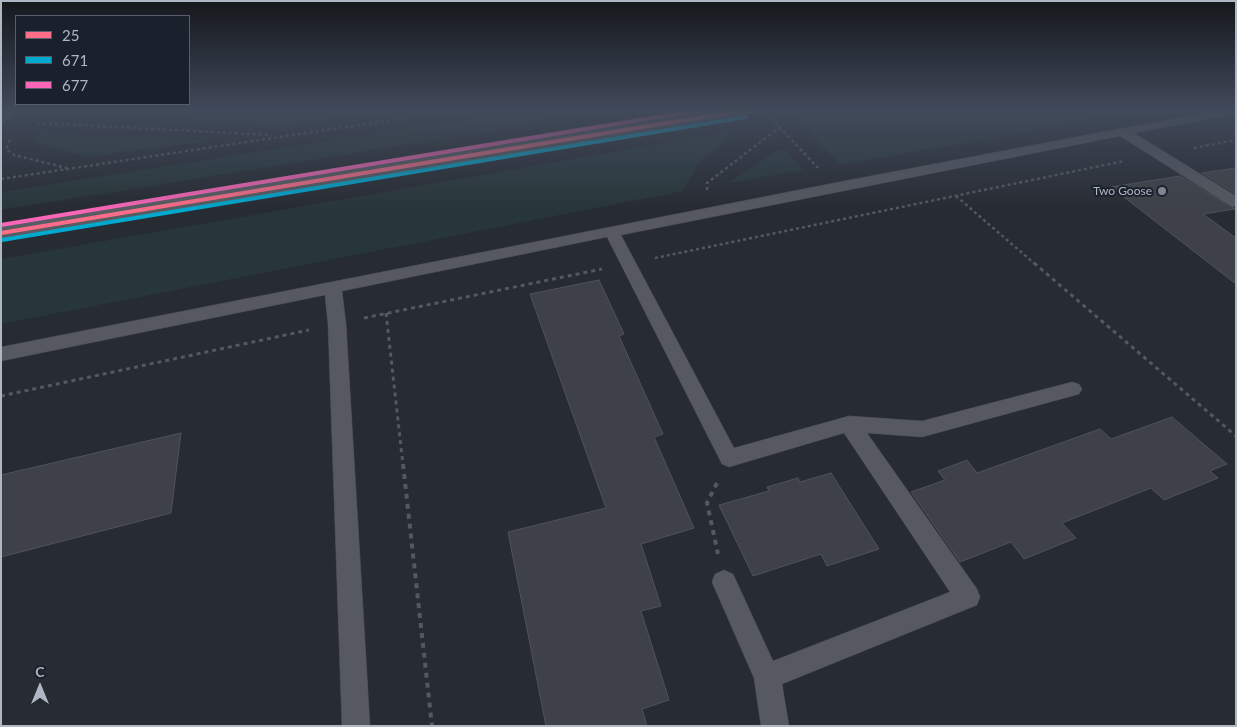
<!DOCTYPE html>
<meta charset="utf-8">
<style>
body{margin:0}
#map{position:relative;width:1237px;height:727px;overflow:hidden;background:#272b32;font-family:Lato,sans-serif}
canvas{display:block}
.frame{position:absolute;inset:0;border:2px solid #b0b7c4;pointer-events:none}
.legend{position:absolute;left:15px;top:15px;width:175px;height:90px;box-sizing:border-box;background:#1b212c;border:1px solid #575d69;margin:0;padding:6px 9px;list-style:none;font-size:15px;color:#b0b7c4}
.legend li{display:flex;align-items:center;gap:10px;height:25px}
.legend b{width:25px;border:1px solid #575d69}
.north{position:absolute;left:15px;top:662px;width:50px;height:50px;-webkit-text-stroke:4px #1b212c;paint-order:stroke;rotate:0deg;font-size:14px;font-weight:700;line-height:20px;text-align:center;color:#b0b7c4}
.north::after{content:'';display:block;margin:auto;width:18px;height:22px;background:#b0b7c4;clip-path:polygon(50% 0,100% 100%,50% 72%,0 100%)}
</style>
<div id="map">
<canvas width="1237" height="727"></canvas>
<div class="frame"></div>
<ul class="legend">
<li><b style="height:6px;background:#fb6d88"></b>25</li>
<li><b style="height:6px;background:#00a9ce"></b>671</li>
<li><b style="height:6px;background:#fa66b7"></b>677</li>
</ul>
<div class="north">С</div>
</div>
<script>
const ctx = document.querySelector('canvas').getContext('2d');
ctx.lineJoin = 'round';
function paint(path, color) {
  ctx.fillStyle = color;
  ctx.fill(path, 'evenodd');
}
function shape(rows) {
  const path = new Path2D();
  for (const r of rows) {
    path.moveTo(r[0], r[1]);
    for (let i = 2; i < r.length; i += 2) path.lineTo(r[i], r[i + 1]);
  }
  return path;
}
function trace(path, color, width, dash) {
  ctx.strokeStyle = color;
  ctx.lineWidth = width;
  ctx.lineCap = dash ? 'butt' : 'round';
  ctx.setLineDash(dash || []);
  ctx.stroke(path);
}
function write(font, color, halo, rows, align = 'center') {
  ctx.font = font + ' Lato,sans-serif';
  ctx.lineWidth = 4;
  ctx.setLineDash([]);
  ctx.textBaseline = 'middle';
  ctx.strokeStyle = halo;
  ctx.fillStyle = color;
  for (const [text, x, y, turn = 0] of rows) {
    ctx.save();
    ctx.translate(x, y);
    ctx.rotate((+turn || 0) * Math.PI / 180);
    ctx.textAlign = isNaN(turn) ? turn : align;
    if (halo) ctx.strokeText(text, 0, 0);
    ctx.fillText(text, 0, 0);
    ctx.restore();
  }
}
const green = shape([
 [59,110,403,110,283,127],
 [528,110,581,110,549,115,536,124,1,210,1,192],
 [852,110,1148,110,840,165,797,119],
 [735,131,698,164,683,191,1,324,1,259],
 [39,133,209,141,87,157,38,143],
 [784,149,803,170,728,183,775,152]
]);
const building = shape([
 [1236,168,1236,194,1202,173,1236,168],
 [1180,176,1235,209,1203,214,1236,238,1236,284,1111,187,1180,176],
 [599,280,624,334,619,336,663,434,654,437,694,528,641,544,661,606,641,611,669,700,642,709,647,726,546,726,508,532,606,508,530,294,599,280],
 [1172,417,1227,464,1210,471,1218,478,1164,500,1151,488,1062,523,1076,538,1024,559,1011,542,960,562,911,492,945,480,938,471,967,460,977,473,1100,429,1111,439,1172,417],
 [181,433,171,513,1,557,1,475,181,433],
 [831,473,879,549,827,566,821,554,753,576,719,505,769,491,767,487,798,478,800,482,831,473]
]);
const pathFar2 = shape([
 [771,118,818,168],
 [37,123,272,135],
 [10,140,6,149,14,155,67,168],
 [1194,148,1236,140],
 [1,179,459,110],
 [707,190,707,183,780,127],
 [956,196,1035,264],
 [655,258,1124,161]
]);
const pathFar1 = shape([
 [1034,263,1236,436],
 [386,313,403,465],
 [364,318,602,269],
 [1,396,309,330]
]);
const path = shape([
 [403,464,432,726],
 [717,483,707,503,718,554]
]);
const lane = shape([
 [9,110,24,110,1,123,1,114,9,110],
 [1218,110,1236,110,1236,114,1134,133,1236,196,1236,207,1231,206,1120,136,621,235,734,448,849,416,922,421,1072,382,1079,384,1082,389,1079,394,1072,396,922,437,867,433,977,589,980,597,977,605,782,684,789,726,761,726,754,678,712,582,715,574,724,570,733,574,773,661,950,592,844,433,729,467,722,464,607,237,342,291,346,324,370,726,342,726,328,324,325,295,1,361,1,347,834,183,1218,110]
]);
const primary = shape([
 [713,110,754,110,751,114,745,115,1,240,1,226,713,110]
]);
const bus1 = shape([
 [1,233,745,110]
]);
const bus2 = shape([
 [2,240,746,117]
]);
const bus3 = shape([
 [1,225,700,110]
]);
const markers = [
 [1162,191,5,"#808691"]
];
const farPoinames = [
 ["Two Goose",1152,191]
];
paint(green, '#273639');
paint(building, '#3e4147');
trace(building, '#4f535a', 1);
trace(lane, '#44474d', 1);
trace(primary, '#44484f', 1);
trace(pathFar2, '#54595e', 2.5, [3, 3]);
trace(pathFar1, '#54595e', 3, [4, 4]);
trace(path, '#54595e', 4, [5, 5]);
paint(lane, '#565960');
paint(primary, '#585c62');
trace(bus1, '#fb6d88', 4);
trace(bus2, '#00a9ce', 4);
trace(bus3, '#fa66b7', 4);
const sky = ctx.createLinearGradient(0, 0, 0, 212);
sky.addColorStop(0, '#15181c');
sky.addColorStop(0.52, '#414a5a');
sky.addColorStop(1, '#414a5a00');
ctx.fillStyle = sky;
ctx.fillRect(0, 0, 1237, 212);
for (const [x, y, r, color] of markers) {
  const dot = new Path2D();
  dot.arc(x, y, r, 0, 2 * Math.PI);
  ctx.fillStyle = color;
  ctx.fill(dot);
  trace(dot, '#1b212c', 2);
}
write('12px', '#b0b7c4', '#1b212c', farPoinames, 'right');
</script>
